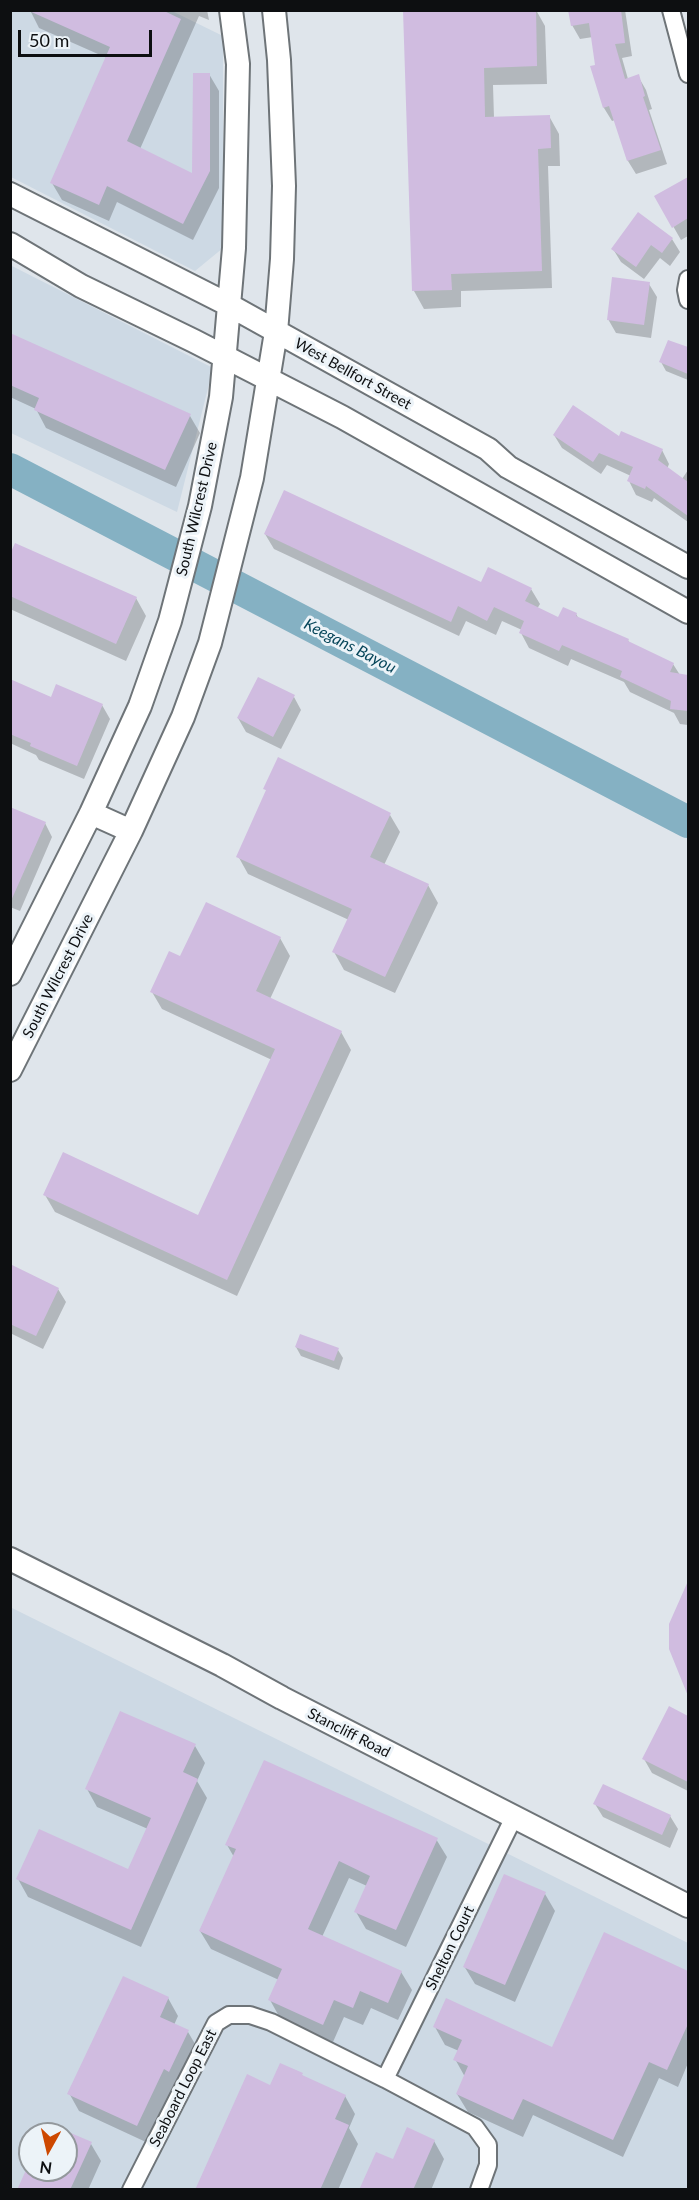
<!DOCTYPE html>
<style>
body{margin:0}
#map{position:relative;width:699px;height:2200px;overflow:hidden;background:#dfe5eb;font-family:Lato,sans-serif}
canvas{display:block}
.frame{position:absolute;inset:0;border:12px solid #0d0f11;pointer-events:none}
.north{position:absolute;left:18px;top:2122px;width:60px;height:60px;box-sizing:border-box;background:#ecf3f8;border:2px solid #93989c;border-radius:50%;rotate:188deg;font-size:16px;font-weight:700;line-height:24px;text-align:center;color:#0d0f11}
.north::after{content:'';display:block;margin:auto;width:21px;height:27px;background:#cd4800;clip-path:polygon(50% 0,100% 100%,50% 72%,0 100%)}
.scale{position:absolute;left:18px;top:30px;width:134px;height:27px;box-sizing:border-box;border:3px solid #0d0f11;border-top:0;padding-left:8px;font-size:18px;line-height:21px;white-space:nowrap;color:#0d0f11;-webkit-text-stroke:4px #ecf3f8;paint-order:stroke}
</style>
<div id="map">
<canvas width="699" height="2200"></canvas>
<div class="frame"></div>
<div class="north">N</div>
<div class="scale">50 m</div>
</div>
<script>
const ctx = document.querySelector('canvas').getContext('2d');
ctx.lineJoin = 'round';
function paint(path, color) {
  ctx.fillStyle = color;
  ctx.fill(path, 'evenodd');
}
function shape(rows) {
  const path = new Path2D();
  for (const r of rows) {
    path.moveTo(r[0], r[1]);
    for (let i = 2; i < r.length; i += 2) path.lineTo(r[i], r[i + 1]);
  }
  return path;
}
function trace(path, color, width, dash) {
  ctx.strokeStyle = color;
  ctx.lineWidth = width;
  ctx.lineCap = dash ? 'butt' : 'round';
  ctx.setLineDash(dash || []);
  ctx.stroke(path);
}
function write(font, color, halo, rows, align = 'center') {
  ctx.font = font + ' Lato,sans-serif';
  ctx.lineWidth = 6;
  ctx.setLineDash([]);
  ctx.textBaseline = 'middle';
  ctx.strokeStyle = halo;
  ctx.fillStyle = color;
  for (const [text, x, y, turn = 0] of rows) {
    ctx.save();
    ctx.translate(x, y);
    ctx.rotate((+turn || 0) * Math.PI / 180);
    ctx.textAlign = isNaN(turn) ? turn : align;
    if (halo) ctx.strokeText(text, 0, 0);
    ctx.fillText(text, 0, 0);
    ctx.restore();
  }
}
const built = shape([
 [10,11,172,11,223,36,223,248,195,271,11,177],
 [10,265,213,368,177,512,11,433],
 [10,1607,688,1943,688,2189,11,2189],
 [30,2134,66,2134,66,2170,30,2170]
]);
const shadow = shape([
 [30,10,207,10,209,20,199,16,140,149,194,176,209,74,219,91,219,188,193,240,117,202,109,221,62,200,52,183,107,58,39,28],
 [404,10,536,10,545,26,547,84,493,85,494,118,549,116,559,134,560,166,548,166,552,288,461,291,461,307,424,309,414,291],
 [570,10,625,10,632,56,622,58,628,79,638,76,646,90,652,109,649,110,667,164,636,174,628,161,615,120,612,121,604,108,593,37,580,39,572,25],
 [688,178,688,236,681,240,656,196],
 [638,214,672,239,680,252,670,266,660,258,644,279,621,262,613,249],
 [649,284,657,297,651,338,616,333,608,319],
 [10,334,190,416,200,433,176,487,46,428,36,409,10,397],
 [669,341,688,349,688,380,666,371,661,362],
 [554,435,619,438,662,450,669,464,667,469,682,479,688,470,688,522,654,498,652,502,636,495,629,481,631,476,607,465,601,474,562,448],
 [265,534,482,584,531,589,540,604,537,609,559,619,576,614,579,619,628,640,630,644,673,664,680,675,688,677,688,725,680,724,674,713,630,692,624,682,571,659,568,666,529,648,521,633,522,630,502,621,496,635,466,621,459,636,274,549],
 [10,557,136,598,146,616,126,661,10,609],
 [10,680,52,698,102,705,110,719,84,779,39,760,36,755,10,743],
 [294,697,301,710,281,749,246,732,238,718],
 [265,788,390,815,400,832,384,865,428,885,438,903,395,993,344,970,334,952,349,920,248,874,238,856,267,792],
 [10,809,45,823,52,837,20,911,10,907],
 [280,938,290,956,270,999,341,1032,351,1050,237,1296,55,1212,45,1195,199,1216,272,1060,162,1009,152,992,181,958],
 [10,1266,58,1289,66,1302,43,1349,10,1333],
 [296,1347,338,1350,343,1358,339,1370,301,1356],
 [688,1596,688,1687,680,1672,680,1604],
 [669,1708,688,1717,688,1791,652,1773,644,1759],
 [195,1746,205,1763,197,1781,207,1798,141,1947,28,1897,18,1879,129,1871,148,1829,97,1807,87,1789],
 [595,1804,670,1816,678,1829,670,1848,603,1817],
 [436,1839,447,1857,406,1947,366,1929,356,1912,367,1886,349,1878,322,1937,401,1972,412,1990,398,2020,371,2008,363,2025,344,2017,333,2042,280,2018,270,2000,279,1980,211,1949,200,1931,234,1857,227,1845],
 [545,1894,555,1911,515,2002,475,1984,464,1966],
 [605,1934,688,1972,688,2063,678,2087,659,2078,623,2157,533,2115,523,2137,468,2112,457,2094,465,2077,455,2059,459,2051,445,2045,435,2027,552,2049],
 [168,1998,178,2016,174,2025,188,2032,198,2049,180,2089,174,2086,148,2143,79,2111,69,2093],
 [301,2074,304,2078,345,2096,355,2114,349,2128,358,2144,338,2190,197,2190,271,2087],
 [48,2124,91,2144,101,2161,88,2190,18,2190,30,2164,30,2170,66,2170,66,2134,44,2134],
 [434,2141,444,2159,431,2190,360,2190,393,2161]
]);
const river = shape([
 [10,469,688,822]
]);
const building = shape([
 [27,10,162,10,181,19,127,141,192,173,193,73,210,73,210,171,183,224,107,186,99,205,50,183,110,47],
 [403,10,536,10,537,66,484,68,485,117,550,115,551,148,538,149,542,271,451,274,452,290,412,291],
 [568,10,621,10,625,43,615,44,625,79,639,74,645,96,643,97,661,150,627,161,609,106,603,108,590,66,595,65,589,23,571,26],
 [688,177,688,218,672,228,654,196],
 [638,212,673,238,662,253,651,245,636,267,611,249],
 [612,277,650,282,644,325,607,320],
 [10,333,191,414,165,470,34,410,39,398,10,385],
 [668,340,688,347,688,374,659,362],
 [573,405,619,436,621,431,663,449,658,460,688,482,688,516,646,486,645,489,627,481,633,467,599,453,593,462,553,435],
 [284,490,481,582,488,567,532,588,525,601,558,617,563,607,577,613,576,616,629,639,628,641,674,663,670,672,688,675,688,711,670,709,671,701,620,677,622,671,562,645,559,651,519,633,524,621,494,607,487,621,458,606,451,622,264,534],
 [15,543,137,597,116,644,10,596,10,554],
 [258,677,295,695,273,737,237,718],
 [10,679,51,697,56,684,103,704,77,766,30,746,31,743,10,734],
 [278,757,391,813,370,857,429,884,385,977,332,952,352,909,236,857,266,790,263,789],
 [10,807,46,822,10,903],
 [206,902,281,937,256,991,342,1031,227,1280,43,1195,63,1152,198,1215,275,1049,150,992,169,951,180,956],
 [10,1264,59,1288,36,1336,10,1324],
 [300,1334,339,1348,334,1361,295,1347],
 [688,1581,688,1696,669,1649,669,1624],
 [669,1706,688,1716,688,1782,642,1759],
 [120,1711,196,1744,183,1772,198,1779,131,1930,16,1879,39,1829,128,1869,151,1818,85,1789],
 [264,1760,438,1838,396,1930,354,1912,370,1876,339,1861,308,1929,402,1971,388,2003,360,1991,353,2008,334,2000,323,2025,268,2000,282,1969,199,1931,236,1849,225,1845],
 [603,1784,671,1815,662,1835,593,1804],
 [504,1874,546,1892,505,1985,463,1967],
 [604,1932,688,1971,688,2024,667,2070,649,2062,613,2140,523,2099,513,2120,456,2094,468,2066,453,2060,462,2040,433,2027,446,1998,552,2047],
 [123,1976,169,1997,160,2017,189,2030,169,2072,164,2069,137,2126,67,2094],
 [280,2063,303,2073,302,2075,346,2095,335,2119,349,2125,320,2190,195,2190,247,2074,270,2085],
 [407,2127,435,2140,413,2190,359,2190,376,2152,393,2159],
 [66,2131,92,2142,70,2190,17,2190,26,2170,66,2170]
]);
const street = shape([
 [671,10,688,74],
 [688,279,686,290,688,300],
 [385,2079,514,1817],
 [131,2190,216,2023,229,2015,250,2015,271,2022,385,2079,475,2127,488,2145,488,2165,479,2190]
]);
const secondary = shape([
 [10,194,229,305,488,449,508,467,688,567],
 [10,244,81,286,194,341,342,417,688,612],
 [91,813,131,831],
 [10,974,91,813,140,706,170,621,200,506,221,397,234,248,238,64,231,10],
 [10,1070,131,831,183,717,210,643,252,478,276,332,282,259,284,186,279,60,274,10],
 [10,1559,222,1665,282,1698,688,1906]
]);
const streetNames = [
 ["West Bellfort Street",353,374,29],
 ["South Wilcrest Drive",197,509,-77],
 ["South Wilcrest Drive",58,976,-63],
 ["Stancliff Road",349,1733,27],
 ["Shelton Court",450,1948,-64],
 ["Seaboard Loop East",183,2088,-63]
];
const waterNames = [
 ["Keegans Bayou",350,646,27]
];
paint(built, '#cdd9e4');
paint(shadow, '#0003');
trace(river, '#85b1c3', 32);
paint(building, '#d0bce0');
trace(street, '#6e7478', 20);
trace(secondary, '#6e7478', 26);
trace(street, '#fff', 16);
trace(secondary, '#fff', 22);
write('15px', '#0d0f11', '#ecf3f8', streetNames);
write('italic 16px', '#07465a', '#ecf3f8', waterNames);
</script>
